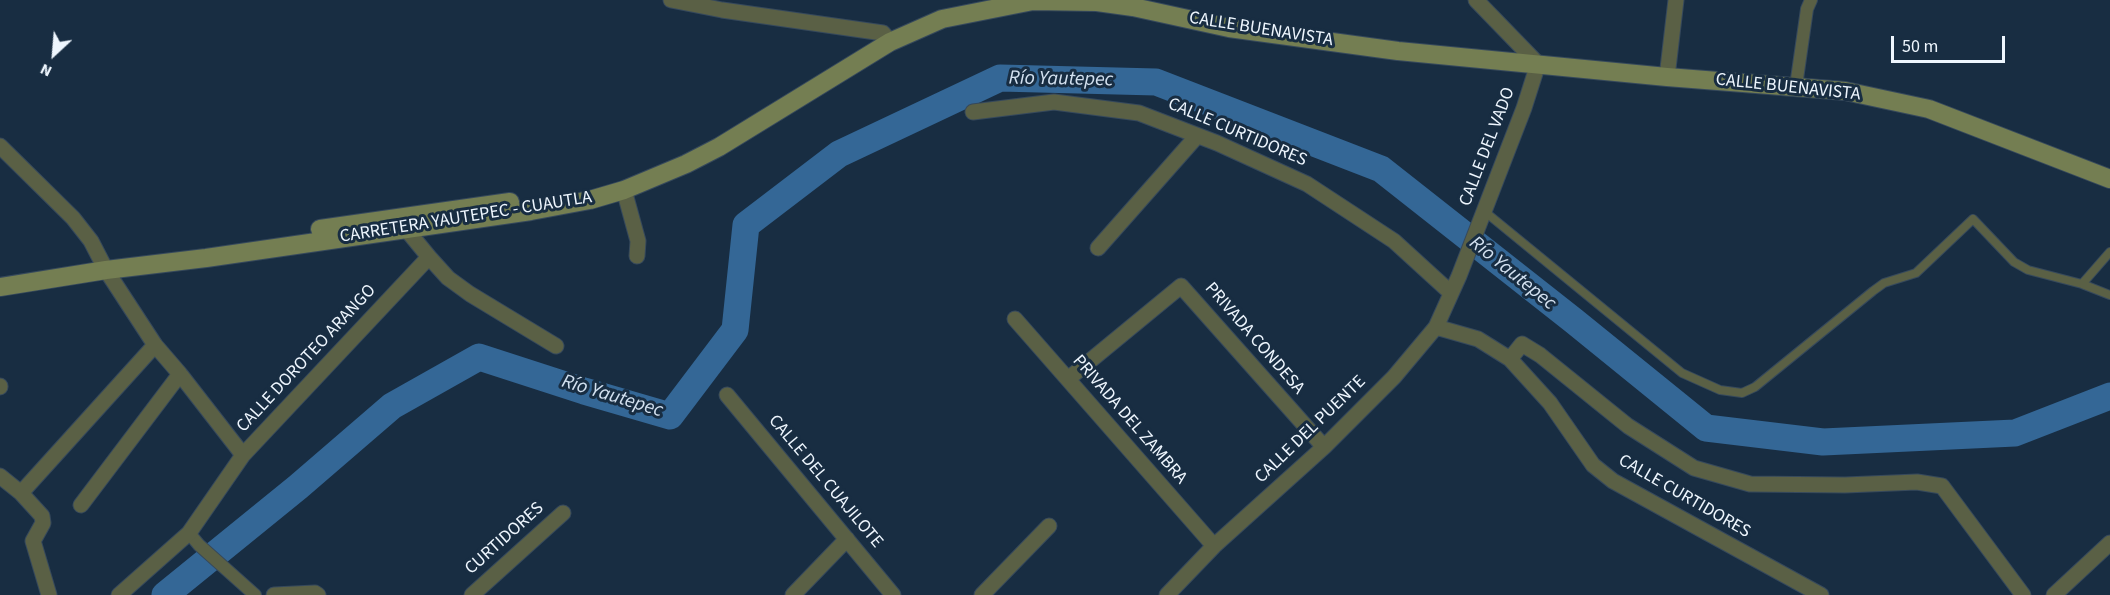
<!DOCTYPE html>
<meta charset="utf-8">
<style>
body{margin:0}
#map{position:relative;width:2110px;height:595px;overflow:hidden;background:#182d42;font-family:"Source Sans 3",sans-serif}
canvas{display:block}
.north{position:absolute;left:24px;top:24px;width:60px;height:60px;-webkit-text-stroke:4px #182d42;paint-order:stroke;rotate:206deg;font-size:16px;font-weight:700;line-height:24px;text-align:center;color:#eef6fe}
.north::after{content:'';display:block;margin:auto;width:21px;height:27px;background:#eef6fe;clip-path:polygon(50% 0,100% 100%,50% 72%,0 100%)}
.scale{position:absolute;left:1891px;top:36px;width:114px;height:27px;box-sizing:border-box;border:3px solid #eef6fe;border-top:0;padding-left:8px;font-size:18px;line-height:21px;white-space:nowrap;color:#eef6fe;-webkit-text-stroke:4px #182d42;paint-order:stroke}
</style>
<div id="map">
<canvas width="2110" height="595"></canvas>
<div class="north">N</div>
<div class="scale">50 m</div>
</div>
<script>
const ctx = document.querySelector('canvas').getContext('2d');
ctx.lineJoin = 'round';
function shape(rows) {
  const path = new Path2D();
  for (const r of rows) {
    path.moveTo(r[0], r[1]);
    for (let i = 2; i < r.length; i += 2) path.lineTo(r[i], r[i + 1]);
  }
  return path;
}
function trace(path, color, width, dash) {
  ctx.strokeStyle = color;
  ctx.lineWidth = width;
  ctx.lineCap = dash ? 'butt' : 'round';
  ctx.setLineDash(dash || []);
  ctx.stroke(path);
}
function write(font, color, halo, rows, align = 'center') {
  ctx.font = font + ' "Source Sans 3",sans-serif';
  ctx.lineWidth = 6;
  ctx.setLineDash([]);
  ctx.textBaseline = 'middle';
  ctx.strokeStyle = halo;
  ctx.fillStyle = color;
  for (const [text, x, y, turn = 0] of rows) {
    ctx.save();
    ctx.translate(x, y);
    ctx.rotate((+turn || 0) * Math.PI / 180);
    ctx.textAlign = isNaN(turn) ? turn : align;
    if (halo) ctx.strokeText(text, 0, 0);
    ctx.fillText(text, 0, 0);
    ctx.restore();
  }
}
const river = shape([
 [165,595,298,487,392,406,479,357,584,391,670,416,735,330,746,225,839,154,1000,78,1156,82,1381,169,1574,321,1706,428,1823,442,2015,433,2110,396]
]);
const service = shape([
 [1484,211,1682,373,1720,390,1742,393,1755,387,1873,291,1884,283,1916,273,1973,219,2014,262,2028,270,2082,284,2110,252],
 [2082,284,2110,295]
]);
const pedestrian = shape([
 [1796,86,1807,9,1811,0],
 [189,533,199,545,255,595]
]);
const minor = shape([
 [671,0,722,10,883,33,890,42],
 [1667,77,1676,0],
 [973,112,1054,102,1139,113,1217,143,1307,184,1394,241,1451,293],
 [0,146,73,218,91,241,106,270,155,345,180,374,243,455],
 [624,190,638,241,637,256],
 [1098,248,1197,136],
 [429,257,448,278,470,294,556,346],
 [1015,319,1214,546],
 [1436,327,1478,339,1510,359,1550,403,1593,465,1613,481,1821,595],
 [1510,359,1522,344,1540,355,1628,426,1694,468,1750,484,1845,485,1917,482,1942,486,2023,595],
 [1068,379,1181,286,1324,447],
 [0,386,0,387],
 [727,395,893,595],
 [0,476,21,493,42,516,43,523,33,541,49,595],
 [21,493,155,345],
 [81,505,180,374],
 [119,595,189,533,243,455,429,257,406,229,403,222],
 [274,595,315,593,318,595],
 [472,595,563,513],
 [793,595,847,539],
 [982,595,1049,526],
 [1167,595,1214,546,1324,447,1394,377,1436,327,1459,276,1524,108,1538,64,1476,0],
 [2054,595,2110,543]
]);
const secondary = shape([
 [320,229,510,202],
 [0,287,106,270,206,258,531,211,590,200,624,190,686,164,719,147,890,42,942,19,1033,1,1097,2,1133,7,1229,28,1398,51,1667,77,1845,91,1929,109,2110,179]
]);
const streetNames = [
 ["CALLE BUENAVISTA",1261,30,9],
 ["CALLE BUENAVISTA",1788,88,6],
 ["CALLE CURTIDORES",1237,133,23],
 ["CALLE DEL VADO",1488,147,-69],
 ["CARRETERA YAUTEPEC - CUAUTLA",466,218,-9],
 ["PRIVADA CONDESA",1254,339,49],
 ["CALLE DOROTEO ARANGO",307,359,-47],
 ["PRIVADA DEL ZAMBRA",1129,420,49],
 ["CALLE DEL PUENTE",1311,430,-44],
 ["CALLE DEL CUAJILOTE",825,482,50],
 ["CALLE CURTIDORES",1684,497,30],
 ["CURTIDORES",505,539,-42]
];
const waterNames = [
 ["Río Yautepec",1061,80,1],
 ["Río Yautepec",1512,274,39],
 ["Río Yautepec",612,397,17]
];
trace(river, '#346796', 27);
trace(service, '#36495c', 10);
trace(pedestrian, '#36495c', 14);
trace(minor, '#36495c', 17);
trace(secondary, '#36495c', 20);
trace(service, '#5a6045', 8);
trace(pedestrian, '#5a6045', 12);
trace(minor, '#5a6045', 15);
trace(secondary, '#747e52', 18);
write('18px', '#eef6fe', '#182d42', streetNames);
write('italic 20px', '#d3e1f0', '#182d42', waterNames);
</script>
